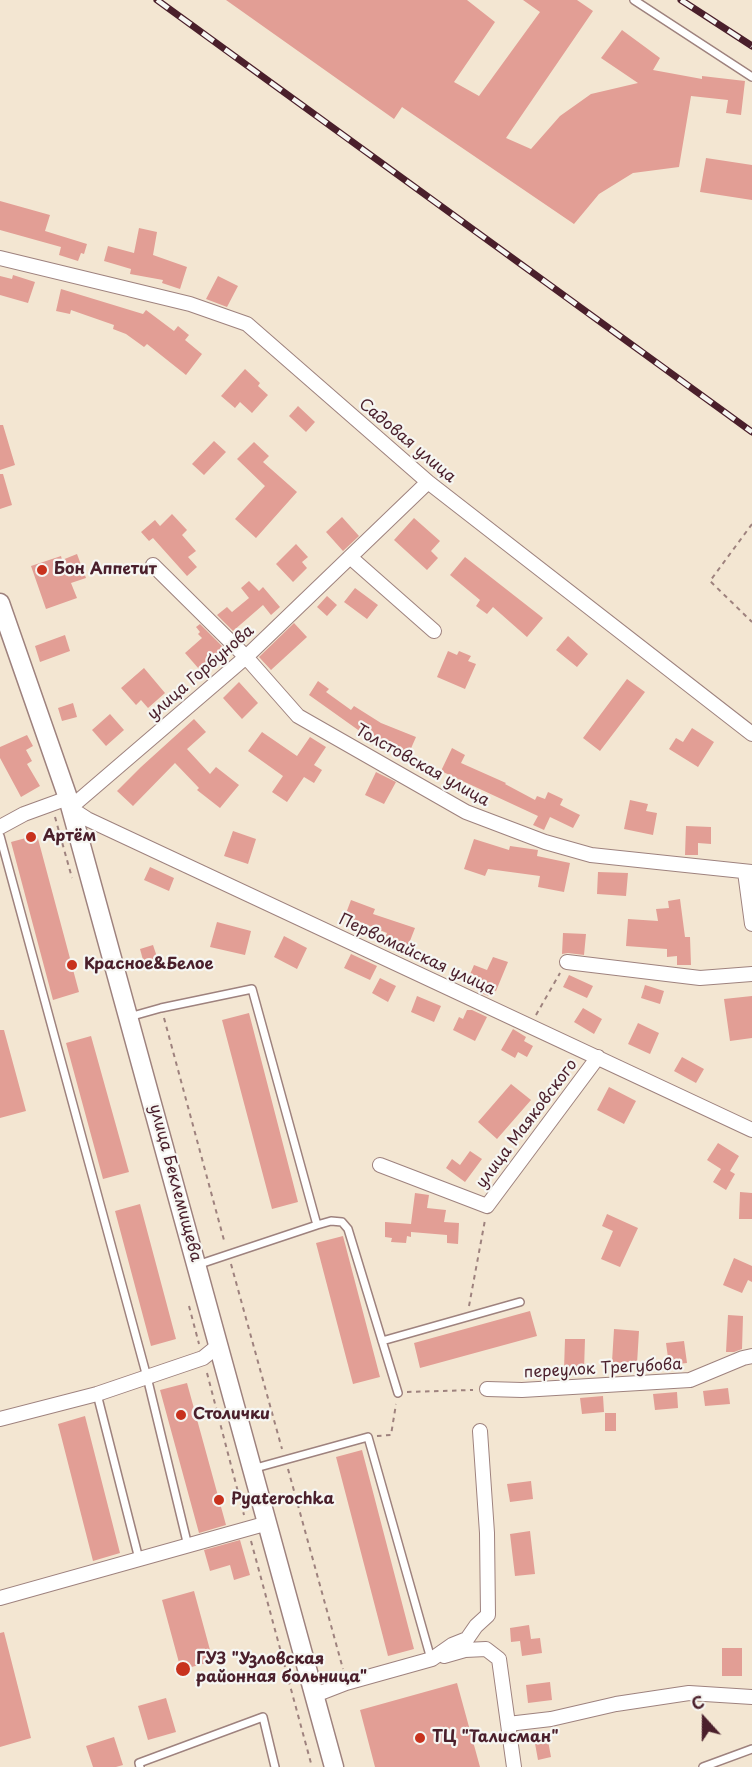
<!DOCTYPE html>
<meta charset="utf-8">
<style>
body{margin:0}
#map{position:relative;width:752px;height:1767px;overflow:hidden;background:#f3e6d2;font-family:"Playpen Sans",sans-serif}
canvas{display:block}
.north{position:absolute;left:674px;top:1689px;width:60px;height:60px;-webkit-text-stroke:4px #f6f6f2;paint-order:stroke;rotate:339deg;font-size:16px;font-weight:700;line-height:24px;text-align:center;color:#4a1f2b}
.north::after{content:'';display:block;margin:auto;width:21px;height:27px;background:#4a1f2b;clip-path:polygon(50% 0,100% 100%,50% 72%,0 100%)}
</style>
<div id="map">
<canvas width="752" height="1767"></canvas>
<div class="north">С</div>
</div>
<script>
const ctx = document.querySelector('canvas').getContext('2d');
ctx.lineJoin = 'round';
function paint(path, color) {
  ctx.fillStyle = color;
  ctx.fill(path, 'evenodd');
}
function shape(rows) {
  const path = new Path2D();
  for (const r of rows) {
    path.moveTo(r[0], r[1]);
    for (let i = 2; i < r.length; i += 2) path.lineTo(r[i], r[i + 1]);
  }
  return path;
}
function trace(path, color, width, dash) {
  ctx.strokeStyle = color;
  ctx.lineWidth = width;
  ctx.lineCap = dash ? 'butt' : 'round';
  ctx.setLineDash(dash || []);
  ctx.stroke(path);
}
function write(font, color, halo, rows, align = 'center') {
  ctx.font = font + ' "Playpen Sans",sans-serif';
  ctx.lineWidth = 4.5;
  ctx.setLineDash([]);
  ctx.textBaseline = 'middle';
  ctx.strokeStyle = halo;
  ctx.fillStyle = color;
  for (const [text, x, y, turn = 0] of rows) {
    ctx.save();
    ctx.translate(x, y);
    ctx.rotate((+turn || 0) * Math.PI / 180);
    ctx.textAlign = isNaN(turn) ? turn : align;
    if (halo) ctx.strokeText(text, 0, 0);
    ctx.fillText(text, 0, 0);
    ctx.restore();
  }
}
const building = shape([
 [226,0,467,0,495,22,454,82,479,96,540,12,523,0,577,0,593,11,506,138,531,149,560,116,591,94,638,83,601,58,622,30,660,58,653,70,702,79,702,76,745,81,741,115,726,113,728,100,691,96,679,167,633,173,599,194,574,224,402,107,394,119],
 [706,158,752,165,752,200,700,192],
 [0,201,50,215,45,231,87,244,84,254,81,253,78,261,59,255,61,247,0,230],
 [139,228,157,232,153,255,187,267,180,289,162,283,163,280,130,274,131,269,104,261,108,246,134,253],
 [13,275,35,282,28,303,0,295,0,276,12,279],
 [218,276,238,286,227,307,206,299],
 [61,289,143,314,146,310,174,331,178,326,189,335,185,340,202,354,186,375,147,344,144,347,126,334,113,329,114,325,71,310,70,314,56,311],
 [245,369,260,383,258,386,268,395,252,413,240,402,235,408,221,396],
 [298,406,315,422,306,432,289,416],
 [0,425,3,425,15,465,0,470],
 [214,441,226,452,204,475,192,464],
 [254,442,269,456,263,462,297,492,256,538,235,519,265,486,237,459],
 [0,474,3,474,12,505,0,509],
 [172,514,187,530,182,535,196,551,188,557,197,567,187,576,153,538,149,541,141,532,155,520,160,526],
 [342,517,359,536,343,551,326,532],
 [414,518,440,541,431,551,438,558,427,570,394,540],
 [296,544,308,557,302,562,307,568,293,582,276,564],
 [77,554,86,578,71,583,77,598,46,609,31,566,61,556,62,560],
 [465,557,543,618,527,637,493,607,487,614,476,606,480,600,450,575],
 [249,581,259,591,263,587,280,607,271,615,263,605,233,631,217,615,227,607,232,612,249,598,241,588],
 [355,588,378,605,367,619,344,602],
 [327,596,337,605,327,616,317,607],
 [294,623,307,637,271,670,259,657],
 [200,624,227,651,215,662,212,658,199,669,185,653,202,638,198,634,200,632,196,627],
 [65,635,70,651,40,662,35,646],
 [568,636,588,654,577,667,556,650],
 [448,651,457,655,459,651,471,656,468,661,476,664,465,689,437,677],
 [144,668,165,693,148,708,141,700,136,705,121,688],
 [627,679,645,692,600,751,583,738],
 [318,681,329,689,326,692,351,710,354,706,381,723,416,737,409,753,368,737,309,695],
 [239,682,258,703,242,719,223,698],
 [73,703,77,717,62,721,58,708],
 [110,714,124,730,106,746,92,730],
 [194,719,206,732,187,749,210,774,216,767,239,785,220,808,197,790,199,788,175,763,133,806,117,791,141,767],
 [692,728,714,742,698,767,669,749,676,738,683,742],
 [262,732,297,756,310,737,326,747,314,765,322,770,314,783,304,777,287,802,272,792,283,776,248,751],
 [27,735,33,746,26,750,32,761,27,764,40,786,21,797,0,758,0,747],
 [452,748,465,755,461,763,506,783,505,784,535,800,537,796,545,799,548,792,563,799,560,805,580,815,573,828,550,817,544,830,533,825,538,816,441,771],
 [376,772,396,782,384,804,365,795],
 [630,800,648,804,646,811,657,813,653,835,624,829],
 [686,826,711,827,711,844,698,843,698,855,685,855],
 [233,831,256,839,248,864,224,856],
 [37,835,79,992,53,1000,11,842],
 [474,839,509,850,510,846,538,850,537,856,570,863,564,892,538,887,540,876,488,869,485,876,464,869],
 [150,867,174,878,169,891,144,880],
 [598,872,628,873,626,896,597,894],
 [680,899,685,937,690,937,691,965,677,965,677,956,667,957,667,949,626,946,628,919,658,921,656,909,669,908,668,901],
 [351,900,375,909,373,914,415,928,408,946,385,938,387,933,345,916],
 [217,922,251,931,245,955,210,947],
 [563,933,586,934,584,955,568,953,562,954],
 [284,936,307,948,297,969,274,957],
 [153,945,159,963,145,967,140,949],
 [351,954,377,966,370,980,344,968],
 [493,957,508,962,496,991,492,990,489,996,478,992,481,984,468,979,474,965,487,970],
 [569,975,593,986,587,998,563,987],
 [380,978,396,986,388,1002,372,993],
 [645,985,664,991,660,1004,641,998],
 [417,996,441,1006,434,1022,411,1012],
 [752,996,752,1038,730,1041,724,999],
 [583,1008,602,1019,594,1034,574,1022],
 [467,1010,472,1010,487,1017,475,1041,453,1030,459,1017,463,1019],
 [249,1013,298,1202,272,1209,222,1020],
 [638,1023,659,1033,650,1054,628,1044],
 [513,1029,526,1037,524,1041,533,1046,527,1057,518,1052,515,1058,501,1050],
 [0,1030,4,1030,26,1111,0,1118],
 [91,1036,129,1172,103,1179,66,1043],
 [682,1057,704,1069,696,1083,674,1071],
 [511,1084,531,1100,497,1139,478,1122],
 [609,1087,636,1101,624,1124,597,1110],
 [718,1143,739,1156,730,1171,735,1174,726,1190,713,1182,721,1169,707,1160],
 [470,1151,482,1159,465,1182,446,1168,452,1159,460,1165],
 [740,1192,752,1193,752,1219,739,1219],
 [415,1193,429,1195,427,1208,446,1210,444,1222,459,1223,458,1244,447,1243,447,1235,411,1232,411,1237,407,1236,406,1243,391,1242,392,1238,385,1237,385,1222,411,1224],
 [140,1204,176,1339,151,1346,115,1211],
 [607,1214,638,1228,620,1267,601,1259,613,1231,602,1226],
 [343,1236,380,1377,353,1384,316,1243],
 [734,1258,752,1266,752,1282,748,1280,742,1293,723,1285],
 [530,1311,537,1336,420,1368,414,1343],
 [728,1315,743,1316,742,1349,734,1352,726,1352],
 [614,1329,639,1331,637,1364,612,1362],
 [565,1339,585,1339,584,1370,564,1370],
 [684,1341,687,1363,669,1365,666,1343],
 [187,1383,226,1525,199,1533,160,1390],
 [728,1388,730,1404,705,1406,703,1391],
 [677,1392,678,1408,655,1410,653,1394],
 [603,1396,604,1412,582,1414,580,1398],
 [605,1413,616,1413,616,1431,605,1431],
 [85,1416,120,1553,93,1561,58,1424],
 [362,1450,414,1649,388,1656,336,1457],
 [531,1481,533,1499,510,1502,507,1484],
 [530,1531,535,1574,515,1576,510,1534],
 [240,1540,250,1575,234,1580,230,1565,210,1571,204,1550],
 [194,1591,213,1661,181,1670,162,1600],
 [529,1625,531,1639,540,1638,542,1653,522,1656,520,1641,511,1642,510,1628],
 [4,1632,31,1738,0,1747,0,1633],
 [722,1648,742,1648,742,1676,722,1676],
 [550,1682,552,1700,528,1703,526,1685],
 [457,1683,480,1767,375,1767,360,1710],
 [166,1698,176,1732,148,1740,138,1706],
 [547,1735,551,1757,538,1760,534,1738],
 [114,1737,123,1765,116,1767,93,1767,86,1746]
]);
const path = shape([
 [752,524,710,581,752,622],
 [55,817,72,878],
 [536,1015,560,973],
 [164,1018,225,1244],
 [231,1264,282,1449],
 [189,1306,199,1344],
 [469,1306,485,1220],
 [207,1373,244,1515],
 [407,1392,473,1390],
 [377,1436,391,1435,396,1404],
 [288,1469,343,1669],
 [251,1541,312,1767]
]);
const lane = shape([
 [634,0,752,77],
 [0,836,147,1377,188,1546],
 [129,1017,161,1008,252,989,317,1225],
 [197,1265,317,1225,331,1221,342,1222,348,1229,398,1393],
 [382,1341,520,1302],
 [97,1394,139,1559],
 [252,1469,368,1437,431,1659],
 [140,1767,139,1763,263,1717,275,1767],
 [703,1767,752,1749]
]);
const street = shape([
 [0,258,190,304,247,324,428,482,752,734],
 [428,482,246,657,70,808,87,819,752,1130],
 [350,557,434,631],
 [153,565,246,657,298,716,466,812,545,842,591,855,752,872],
 [0,827,24,814,68,798],
 [745,872,752,924],
 [567,962,700,978,752,974],
 [380,1165,487,1206,598,1057],
 [487,1389,522,1390,690,1380,743,1358,752,1356],
 [0,1419,97,1394,203,1358,219,1345],
 [0,1598,268,1523],
 [444,1656,465,1650,486,1649,499,1659,514,1767],
 [315,1695,346,1683,432,1659,452,1645,467,1639,476,1626,488,1615,487,1533,480,1431],
 [508,1724,551,1719,616,1704,689,1693,752,1697]
]);
const secondary = shape([
 [0,603,68,798,334,1767]
]);
const rail = shape([
 [157,0,752,432],
 [681,0,752,46]
]);
const markers = [
 [42,570,6,"#c8321e"],
 [31,837,6,"#c8321e"],
 [72,965,6,"#c8321e"],
 [181,1415,6,"#c8321e"],
 [219,1500,6,"#c8321e"],
 [183,1669,8,"#c8321e"],
 [420,1738,6,"#c8321e"]
];
const streetNames = [
 ["Садовая улица",407,441,40],
 ["улица Горбунова",201,673,-41],
 ["Толстовская улица",422,766,29],
 ["Первомайская улица",417,955,25],
 ["улица Маяковского",527,1124,-53],
 ["улица Беклемищева",175,1183,75],
 ["переулок Трегубова",603,1369,-3]
];
const poiNames = [
 ["Бон Аппетит",54,570],
 ["Артём",43,837],
 ["Красное&Белое",84,965],
 ["Столички",193,1415],
 ["Pyaterochka",231,1500],
 ["ГУЗ \"Узловская",196,1660],
 ["районная больница\"",196,1678],
 ["ТЦ \"Талисман\"",432,1738]
];
paint(building, '#e29e95');
trace(lane, '#9e827e', 10);
trace(street, '#9e827e', 16);
trace(secondary, '#9e827e', 21);
trace(path, '#9e827e', 2, [4.5, 4.5]);
trace(lane, '#fff', 7);
trace(street, '#fff', 14);
trace(secondary, '#fff', 18);
trace(rail, '#4a1f2b', 7);
trace(rail, '#f6f6f2', 4.5, [14]);
for (const [x, y, r, color] of markers) {
  const dot = new Path2D();
  dot.arc(x, y, r, 0, 2 * Math.PI);
  ctx.fillStyle = color;
  ctx.fill(dot);
  trace(dot, '#f6f6f2', 2);
}
write('16px', '#4a1f2b', '#f6f6f2', streetNames);
write('bold 16px', '#4a1f2b', '#f6f6f2', poiNames, 'left');
</script>
